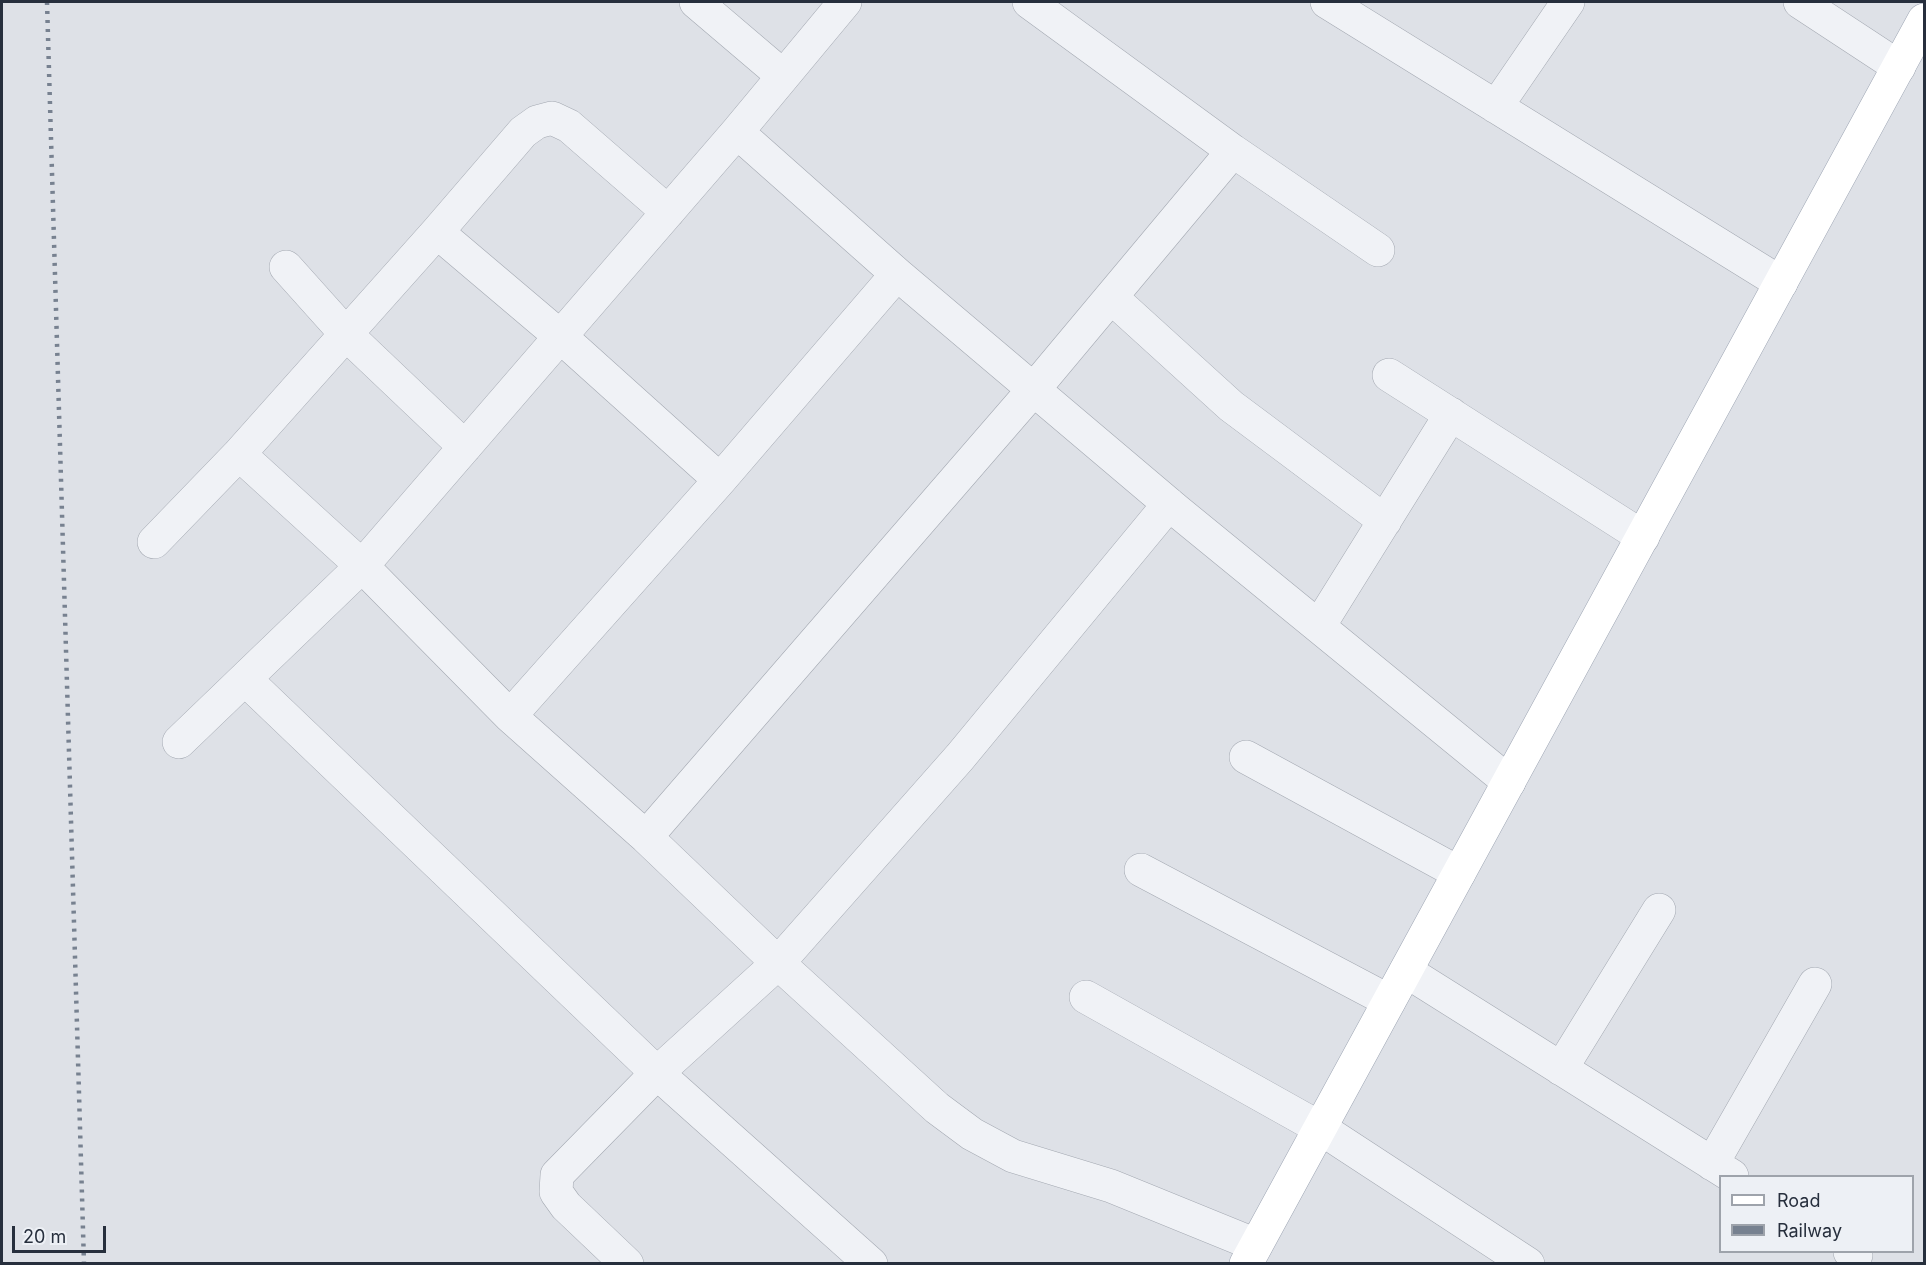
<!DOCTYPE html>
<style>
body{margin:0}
#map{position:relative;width:1926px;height:1265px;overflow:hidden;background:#dee1e7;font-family:Inter,sans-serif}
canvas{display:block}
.frame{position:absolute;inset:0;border:3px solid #272f3d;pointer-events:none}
.legend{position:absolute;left:1719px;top:1175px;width:195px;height:78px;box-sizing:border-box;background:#edf0f5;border:2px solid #9ea3ab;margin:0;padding:8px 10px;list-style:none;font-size:18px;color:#272f3d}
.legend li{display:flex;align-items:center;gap:12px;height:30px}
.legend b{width:30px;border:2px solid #9ea3ab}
.scale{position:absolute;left:12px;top:1226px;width:94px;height:27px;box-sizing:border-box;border:3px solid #272f3d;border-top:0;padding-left:8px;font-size:18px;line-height:21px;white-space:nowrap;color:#272f3d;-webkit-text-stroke:4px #edf0f5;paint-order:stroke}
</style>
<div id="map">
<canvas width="1926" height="1265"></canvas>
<div class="frame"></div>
<ul class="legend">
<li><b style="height:8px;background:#fff"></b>Road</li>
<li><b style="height:8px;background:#778190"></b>Railway</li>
</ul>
<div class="scale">20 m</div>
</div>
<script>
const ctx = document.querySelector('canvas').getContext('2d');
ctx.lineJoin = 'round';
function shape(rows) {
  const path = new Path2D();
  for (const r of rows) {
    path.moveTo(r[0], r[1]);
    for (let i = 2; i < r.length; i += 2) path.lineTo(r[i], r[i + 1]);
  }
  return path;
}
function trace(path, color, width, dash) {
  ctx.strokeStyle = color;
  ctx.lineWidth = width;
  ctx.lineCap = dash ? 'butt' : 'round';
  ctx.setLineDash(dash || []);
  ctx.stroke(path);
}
const minor = shape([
 [696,2,783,76],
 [1029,2,1233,151,1378,250],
 [1327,2,1781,283],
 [1800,2,1899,67],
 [1496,107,1568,2],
 [737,132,897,274,1176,510,1509,782],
 [437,232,561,337,720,480],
 [286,267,346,334,465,447],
 [1111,297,1231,406,1385,521],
 [1389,375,1643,537],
 [239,454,362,566,510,716,646,837,778,963,937,1108,972,1134,1013,1156,1111,1186,1256,1245],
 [154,542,239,454,437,232,523,132,537,122,552,118,569,126,668,212],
 [1319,626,1451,414],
 [245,679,657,1073,871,1264],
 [510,716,720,480,897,274],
 [179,742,362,566,737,132,845,2],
 [1246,757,1459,873],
 [646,837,1034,389,1233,151],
 [1141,870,1389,1001],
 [1406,971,1732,1176],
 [1086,997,1320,1128,1528,1264],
 [1561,1069,1659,910],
 [1712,1164,1815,984],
 [1850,1252,1856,1255],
 [627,1264,566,1206,556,1192,557,1175,657,1073,778,963,960,757,1169,504]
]);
const major = shape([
 [1246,1264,1924,20]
]);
const rail = shape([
 [47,2,84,1264]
]);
trace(minor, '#a3a8b1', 34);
trace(major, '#9da5b3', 34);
trace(minor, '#f0f2f6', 33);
trace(major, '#fff', 33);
trace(rail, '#778190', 4.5, [3, 6]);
</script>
